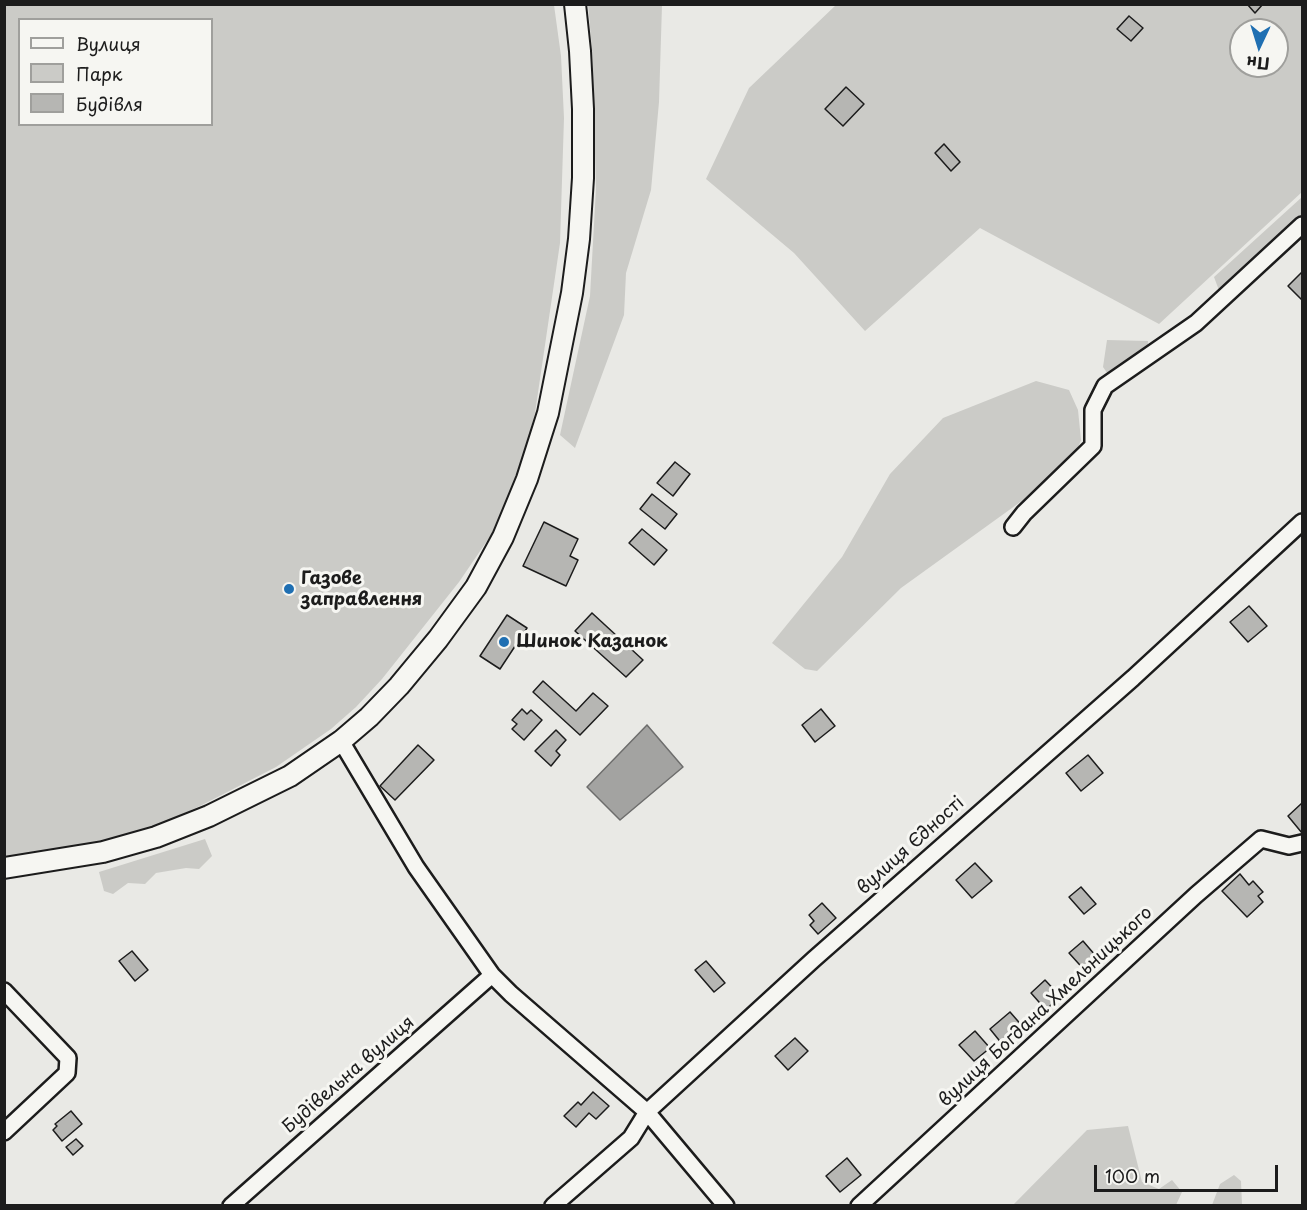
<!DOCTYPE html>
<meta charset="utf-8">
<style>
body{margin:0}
#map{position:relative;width:1307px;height:1210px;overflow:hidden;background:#e9e9e5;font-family:"Playpen Sans",sans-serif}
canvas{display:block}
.frame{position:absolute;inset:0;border:6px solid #1c1c1c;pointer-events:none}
.legend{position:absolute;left:18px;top:18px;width:195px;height:108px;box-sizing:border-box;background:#f6f6f2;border:2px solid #9f9f9c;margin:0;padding:8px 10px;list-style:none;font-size:18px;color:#1c1c1c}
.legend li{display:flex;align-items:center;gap:12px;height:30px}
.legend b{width:30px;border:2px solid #9f9f9c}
.north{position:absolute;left:1229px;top:18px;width:60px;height:60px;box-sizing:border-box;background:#f6f6f2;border:2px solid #9f9f9c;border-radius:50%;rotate:184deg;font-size:16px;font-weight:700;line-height:24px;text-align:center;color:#1c1c1c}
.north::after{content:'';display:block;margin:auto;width:21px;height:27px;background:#1f6fb2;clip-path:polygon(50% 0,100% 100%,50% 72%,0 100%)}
.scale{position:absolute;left:1094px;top:1165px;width:184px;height:27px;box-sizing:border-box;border:3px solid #1c1c1c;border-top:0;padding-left:8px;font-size:18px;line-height:21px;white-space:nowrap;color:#1c1c1c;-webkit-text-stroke:4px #f6f6f2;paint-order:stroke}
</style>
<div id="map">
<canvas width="1307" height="1210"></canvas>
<div class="frame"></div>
<ul class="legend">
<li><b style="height:8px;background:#f6f6f2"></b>Вулиця</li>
<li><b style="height:16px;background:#cbcbc7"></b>Парк</li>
<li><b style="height:16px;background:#b6b6b3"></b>Будівля</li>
</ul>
<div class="north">Пн</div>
<div class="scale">100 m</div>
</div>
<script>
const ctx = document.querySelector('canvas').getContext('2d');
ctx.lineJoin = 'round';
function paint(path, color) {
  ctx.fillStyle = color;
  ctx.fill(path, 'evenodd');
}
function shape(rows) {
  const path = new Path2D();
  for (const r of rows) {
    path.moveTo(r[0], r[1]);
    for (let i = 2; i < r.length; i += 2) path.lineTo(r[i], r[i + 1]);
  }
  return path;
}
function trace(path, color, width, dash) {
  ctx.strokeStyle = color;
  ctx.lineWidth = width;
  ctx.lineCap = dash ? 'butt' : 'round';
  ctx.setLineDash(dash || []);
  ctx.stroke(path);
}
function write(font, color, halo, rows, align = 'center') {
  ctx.font = font + ' "Playpen Sans",sans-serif';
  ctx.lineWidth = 6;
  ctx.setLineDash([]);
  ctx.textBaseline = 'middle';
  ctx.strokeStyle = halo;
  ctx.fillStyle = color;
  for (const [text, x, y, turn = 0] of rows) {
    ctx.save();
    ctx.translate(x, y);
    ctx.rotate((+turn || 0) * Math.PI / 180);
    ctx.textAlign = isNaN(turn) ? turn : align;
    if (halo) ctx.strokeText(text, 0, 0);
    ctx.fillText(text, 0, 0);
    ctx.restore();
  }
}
const green = shape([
 [5,5,554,5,561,56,564,118,560,243,535,413,517,479,491,535,459,582,382,679,356,707,331,729,276,767,200,806,150,829,99,843,5,860],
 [20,20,212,20,212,124,20,124],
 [588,5,662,5,659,102,651,190,626,273,624,315,575,448,560,435,590,296,596,188,592,49],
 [836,5,1302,5,1302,192,1159,324,980,228,865,331,794,253,706,179,749,88],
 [1241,30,1277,30,1277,66,1241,66],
 [1302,197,1302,218,1220,293,1214,277],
 [1107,340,1148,341,1147,360,1110,377,1103,367],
 [1036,381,1069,390,1078,410,1081,440,1073,461,1048,482,901,588,817,671,805,669,772,643,842,557,890,474,943,418],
 [205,839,212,856,199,869,186,868,156,873,145,884,128,883,113,894,104,891,99,872],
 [1128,1126,1142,1182,1159,1189,1172,1180,1182,1192,1176,1205,1013,1205,1087,1130],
 [1234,1175,1241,1181,1242,1205,1212,1205,1220,1184]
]);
const water = shape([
 [647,725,683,767,620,820,587,787,647,725]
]);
const building = shape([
 [1247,4,1263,4,1255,13,1247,4],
 [1129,16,1143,28,1131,41,1117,29,1129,16],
 [846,87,864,104,843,126,825,109,846,87],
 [944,144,960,162,951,171,935,153,944,144],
 [1302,272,1302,300,1288,286,1302,272],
 [675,462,690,474,673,496,657,483,675,462],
 [652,494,677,514,665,529,640,509,652,494],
 [544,522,578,539,570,556,578,560,566,586,523,566,544,522],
 [642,529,667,550,654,565,629,543,642,529],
 [1249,606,1267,626,1248,642,1230,622,1249,606],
 [592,613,643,660,626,677,575,631,592,613],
 [507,615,527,628,500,669,480,656,507,615],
 [543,681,576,711,593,693,608,706,580,735,533,692,543,681],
 [522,709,527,714,531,710,542,720,524,740,512,729,517,724,512,720,522,709],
 [821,709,835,726,815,742,802,725,821,709],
 [556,730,566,740,556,751,560,755,551,766,535,751,556,730],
 [418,745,434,760,395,800,380,786,418,745],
 [1088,755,1103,773,1081,791,1066,773,1088,755],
 [1302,803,1302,833,1288,816,1302,803],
 [975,863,992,881,972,898,956,880,975,863],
 [1240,874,1249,885,1253,881,1263,892,1258,896,1263,902,1247,917,1222,891,1240,874],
 [1081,887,1096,904,1084,914,1069,897,1081,887],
 [822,903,836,918,818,934,810,925,814,921,809,915,822,903],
 [1083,941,1101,962,1088,974,1069,953,1083,941],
 [132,951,148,970,135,981,119,961,132,951],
 [706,961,725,983,714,992,695,970,706,961],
 [1045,980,1060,996,1046,1010,1031,993,1045,980],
 [1010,1012,1024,1028,1003,1045,990,1029,1010,1012],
 [975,1031,990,1048,974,1061,959,1045,975,1031],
 [795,1038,808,1051,788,1070,775,1056,795,1038],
 [593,1092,609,1106,596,1119,589,1113,576,1127,564,1116,578,1102,581,1105,593,1092],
 [71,1111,82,1124,62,1141,53,1130,57,1126,55,1124,71,1111],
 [76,1139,83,1146,73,1155,66,1147,76,1139],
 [847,1158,861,1175,840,1192,826,1176,847,1158]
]);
const minor = shape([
 [1013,527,1024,513,1093,446,1093,410,1105,386,1196,323,1302,225],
 [341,741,416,867,492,975,511,994,647,1112,726,1206],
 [4,991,68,1058,67,1073,4,1132],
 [231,1206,492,975],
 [553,1206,631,1138,647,1112,814,959,1133,678,1302,522],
 [859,1206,1196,895,1261,839,1289,846,1302,843]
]);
const major = shape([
 [4,868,103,852,156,837,209,816,290,776,341,741,369,717,399,686,438,639,476,587,503,537,527,479,548,413,572,293,579,239,583,178,583,109,580,51,575,4]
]);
const markers = [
 [289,589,6,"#1f6fb2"],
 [504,642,6,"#1f6fb2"]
];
const poiNames = [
 ["Газове",301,579],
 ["заправлення",301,600],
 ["Шинок Казанок",516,642]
];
const streetNames = [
 ["вулиця Єдності",911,846,-42],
 ["вулиця Богдана Хмельницького",1046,1007,-43],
 ["Будівельна вулиця",349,1075,-41]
];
paint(green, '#cbcbc7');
paint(water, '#a3a3a1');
trace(water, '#6d6d6c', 1.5);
paint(building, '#b6b6b3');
trace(building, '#1c1c1c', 1.5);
trace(minor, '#1c1c1c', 20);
trace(major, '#1c1c1c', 24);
trace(minor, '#f6f6f2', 15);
trace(major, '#f6f6f2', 20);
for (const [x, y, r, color] of markers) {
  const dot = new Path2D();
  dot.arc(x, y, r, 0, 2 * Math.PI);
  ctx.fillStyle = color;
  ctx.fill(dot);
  trace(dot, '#f6f6f2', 2);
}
write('bold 18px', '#1c1c1c', '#f6f6f2', poiNames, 'left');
write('18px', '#1c1c1c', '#f6f6f2', streetNames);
</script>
